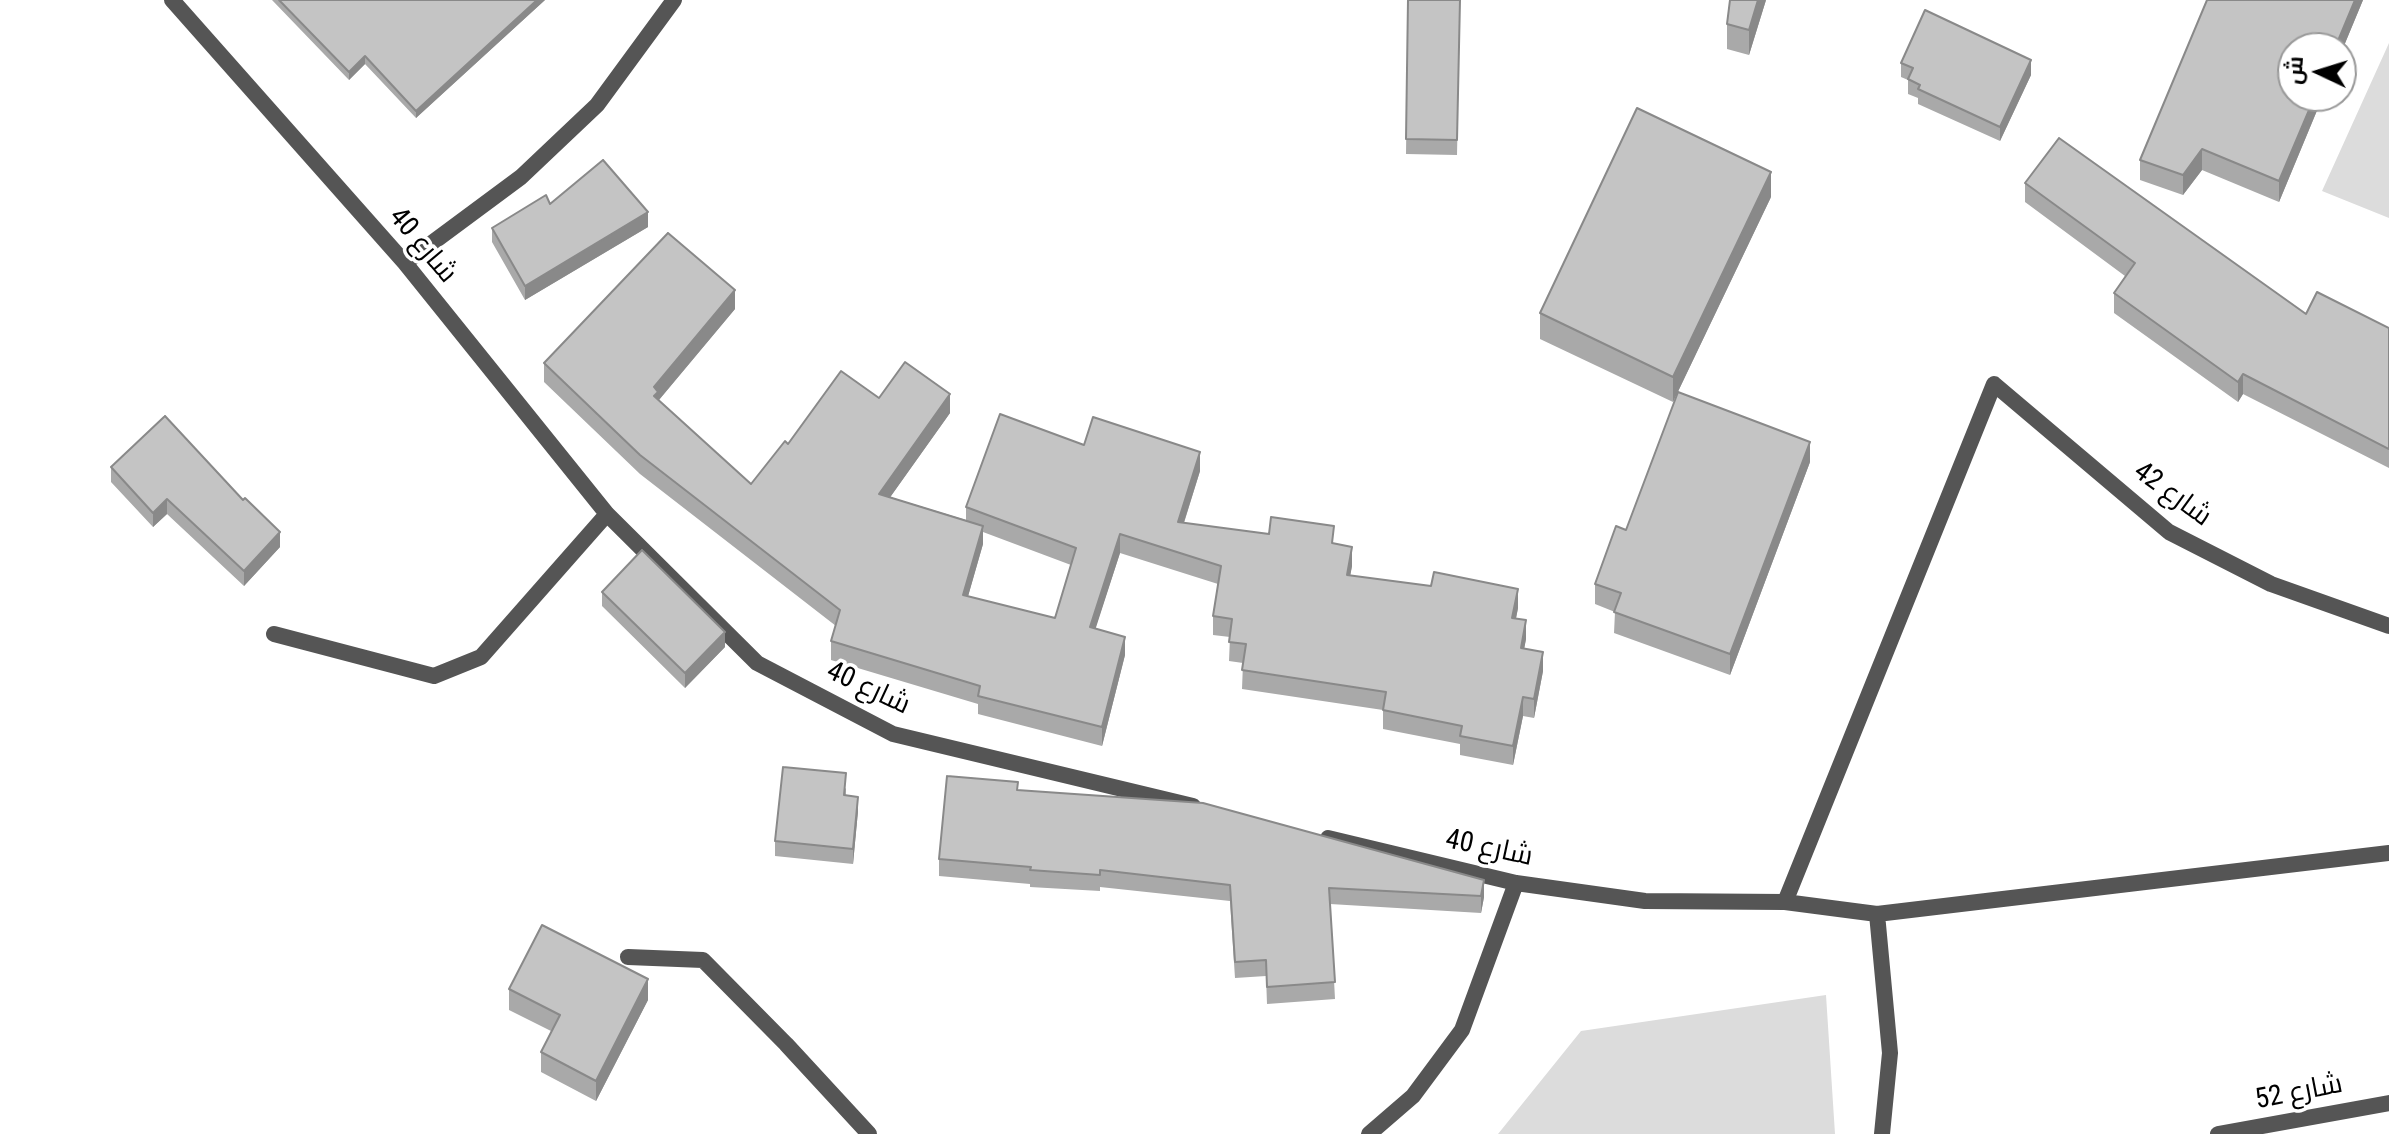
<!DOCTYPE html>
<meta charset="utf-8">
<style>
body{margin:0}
#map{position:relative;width:2389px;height:1134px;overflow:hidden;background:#fff;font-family:"Roboto Condensed",Cairo,sans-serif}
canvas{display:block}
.north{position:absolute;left:2277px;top:32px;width:80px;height:80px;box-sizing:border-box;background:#fff;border:2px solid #999;border-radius:50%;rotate:274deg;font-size:22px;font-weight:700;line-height:32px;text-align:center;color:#000}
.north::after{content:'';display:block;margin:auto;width:28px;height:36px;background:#000;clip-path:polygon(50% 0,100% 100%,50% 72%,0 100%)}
</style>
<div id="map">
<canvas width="2389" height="1134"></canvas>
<div class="north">ش</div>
</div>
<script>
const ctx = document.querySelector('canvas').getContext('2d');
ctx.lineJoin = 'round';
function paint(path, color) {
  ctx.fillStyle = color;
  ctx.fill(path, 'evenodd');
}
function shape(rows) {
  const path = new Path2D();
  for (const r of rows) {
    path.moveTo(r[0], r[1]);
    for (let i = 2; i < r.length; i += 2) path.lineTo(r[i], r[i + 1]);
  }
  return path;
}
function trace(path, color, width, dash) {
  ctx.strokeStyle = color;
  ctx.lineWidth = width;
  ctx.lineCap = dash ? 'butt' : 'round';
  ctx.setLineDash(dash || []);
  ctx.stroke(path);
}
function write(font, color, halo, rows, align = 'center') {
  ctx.font = font + ' "Roboto Condensed",Cairo,sans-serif';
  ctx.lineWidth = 7;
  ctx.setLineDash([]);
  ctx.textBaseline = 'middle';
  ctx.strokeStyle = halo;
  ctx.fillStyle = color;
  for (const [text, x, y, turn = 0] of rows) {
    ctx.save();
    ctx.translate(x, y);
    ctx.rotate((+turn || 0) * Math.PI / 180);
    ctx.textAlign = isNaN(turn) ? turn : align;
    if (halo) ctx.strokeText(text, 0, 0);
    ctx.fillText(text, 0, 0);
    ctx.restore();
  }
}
const green = shape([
 [2389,43,2389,218,2322,191],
 [1826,995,1835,1134,1498,1134,1581,1031]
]);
const minor = shape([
 [172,0,405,263,607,514,757,663,893,734,1193,806],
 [405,263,521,177,597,105,674,0],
 [274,634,434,676,481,657,607,514],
 [1328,838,1516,883,1645,901,1785,902,1877,914,2389,853],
 [1785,902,1994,384,2169,532,2271,584,2389,626],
 [1877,914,1890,1053,1882,1134],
 [628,957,703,960,786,1044,869,1134],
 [1369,1134,1413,1096,1462,1030,1516,883],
 [2218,1134,2389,1103]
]);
const wall = shape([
 [272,0,545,0,416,118,365,64,349,80],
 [1408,0,1460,0,1457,155,1406,154],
 [1766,0,1749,55,1727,49,1727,24],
 [2207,0,2363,0,2279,202,2202,170,2183,195,2140,180,2140,160],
 [1901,63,2031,75,2000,141,1918,104,1918,98,1908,94,1908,80,1901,77],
 [2025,183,2306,314,2389,328,2389,468,2243,394,2238,402,2114,313,2114,293,2125,276,2025,202],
 [1771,197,1673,402,1540,339,1540,313],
 [550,204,648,227,525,300,492,242,492,228],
 [735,309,659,400,751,484,788,444,879,398,950,413,890,497,966,520,966,507,1084,445,1200,471,1184,523,1334,544,1352,566,1350,575,1518,608,1516,619,1526,639,1524,648,1543,671,1534,718,1523,716,1513,765,1460,755,1460,744,1383,729,1383,710,1242,689,1243,663,1229,661,1230,637,1213,635,1213,616,1218,584,1120,553,1095,629,1125,655,1102,746,978,714,978,704,831,660,831,641,836,626,640,474,544,382,544,363],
 [983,532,1071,565,1055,618,968,596,983,544],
 [1810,462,1730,675,1614,633,1615,612,1595,604,1595,584,1626,530],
 [111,467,280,547,244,586,167,514,153,527,111,482],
 [602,592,725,647,685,688,602,606],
 [846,788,846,795,858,811,853,864,775,856,775,841],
 [1018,790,1484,897,1481,913,1330,904,1335,999,1267,1004,1266,976,1235,978,1230,901,1100,887,1100,891,1030,887,1030,884,939,876,939,859],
 [509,989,648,1000,596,1101,541,1072,541,1052,551,1031,509,1010]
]);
const shadedWall = shape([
 [537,0,545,0,416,118,416,111],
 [1758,0,1766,0,1749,55,1749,30],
 [2355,0,2363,0,2341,53,2341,48,2335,48],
 [365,56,365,64,349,80,349,72],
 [2031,60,2031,75,2000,141,2000,127],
 [2315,96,2323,96,2279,202,2279,181],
 [2202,149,2202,170,2183,195,2183,175],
 [1771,172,1771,197,1673,402,1673,377],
 [648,212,648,227,525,300,525,286],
 [735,290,735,309,658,401,654,415,654,387],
 [2243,374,2243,394,2238,402,2238,382],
 [950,394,950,413,879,513,879,494],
 [1810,442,1810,462,1730,675,1730,654],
 [1200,452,1200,471,1178,541,1178,522],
 [167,499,167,514,153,527,153,513],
 [983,526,983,544,963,614,963,595],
 [280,532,280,547,244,586,244,571],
 [1120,534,1120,553,1090,646,1090,627],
 [1352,547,1352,566,1347,594,1347,575],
 [1518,589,1518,608,1512,637,1512,618],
 [1526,620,1526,639,1521,667,1521,648],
 [725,632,725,647,685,688,685,673],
 [1125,637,1125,655,1102,746,1102,727],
 [1543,652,1543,671,1534,718,1534,699],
 [1523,697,1523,716,1513,765,1513,746],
 [858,797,858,811,853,864,853,849],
 [1484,880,1484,897,1481,913,1481,896],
 [648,979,648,1000,596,1101,596,1081]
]);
const building = shape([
 [279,0,537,0,416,111,365,56,349,72,279,0],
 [1408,0,1460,0,1457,140,1406,139,1408,0],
 [1730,0,1758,0,1749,30,1727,24,1730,0],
 [2207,0,2355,0,2335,48,2293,48,2293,96,2315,96,2279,181,2202,149,2183,175,2140,160,2207,0],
 [1925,10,2031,60,2000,127,1918,89,1920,85,1908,79,1913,68,1901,63,1925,10],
 [1637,108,1771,172,1673,377,1540,313,1637,108],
 [2059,138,2306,314,2317,292,2389,328,2389,449,2243,374,2238,382,2114,293,2135,263,2025,183,2059,138],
 [603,160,648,212,525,286,492,228,546,195,550,204,603,160],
 [668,233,735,290,654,387,658,392,654,396,751,484,785,441,788,444,841,371,879,398,905,362,950,394,879,494,983,526,963,595,1055,618,1076,548,966,507,1000,414,1084,445,1093,417,1200,452,1178,522,1269,534,1271,517,1334,526,1332,543,1352,547,1347,575,1431,586,1434,572,1518,589,1512,618,1526,620,1521,648,1543,652,1534,699,1523,697,1513,746,1460,736,1462,726,1383,710,1386,692,1242,670,1246,644,1229,642,1232,619,1213,616,1221,566,1120,534,1090,627,1125,637,1102,727,978,696,980,686,831,641,840,610,640,455,544,363,668,233],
 [1678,392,1810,442,1730,654,1614,612,1621,593,1595,584,1616,526,1626,530,1678,392],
 [165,416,243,500,245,498,280,532,244,571,167,499,153,513,111,467,165,416],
 [642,550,725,632,685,673,602,592,642,550],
 [783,767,846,773,844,795,858,797,853,849,775,841,783,767],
 [947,776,1018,782,1017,790,1203,803,1484,880,1481,896,1329,888,1335,982,1267,987,1266,960,1235,962,1230,885,1100,870,1100,875,1030,870,1031,867,939,859,947,776],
 [542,925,648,979,596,1081,541,1052,560,1015,509,989,542,925]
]);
const streetNames = [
 ["شارع 40",422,246,50],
 ["شارع 42",2172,495,36],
 ["شارع 40",868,689,25],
 ["شارع 40",1489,849,12],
 ["شارع 52",2299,1093,-11]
];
paint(green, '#dcdcdc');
trace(minor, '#555', 16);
paint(wall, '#a9a9a9');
paint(shadedWall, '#898989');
paint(building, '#c4c4c4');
trace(building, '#898989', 2);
write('28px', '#000', '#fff', streetNames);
</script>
